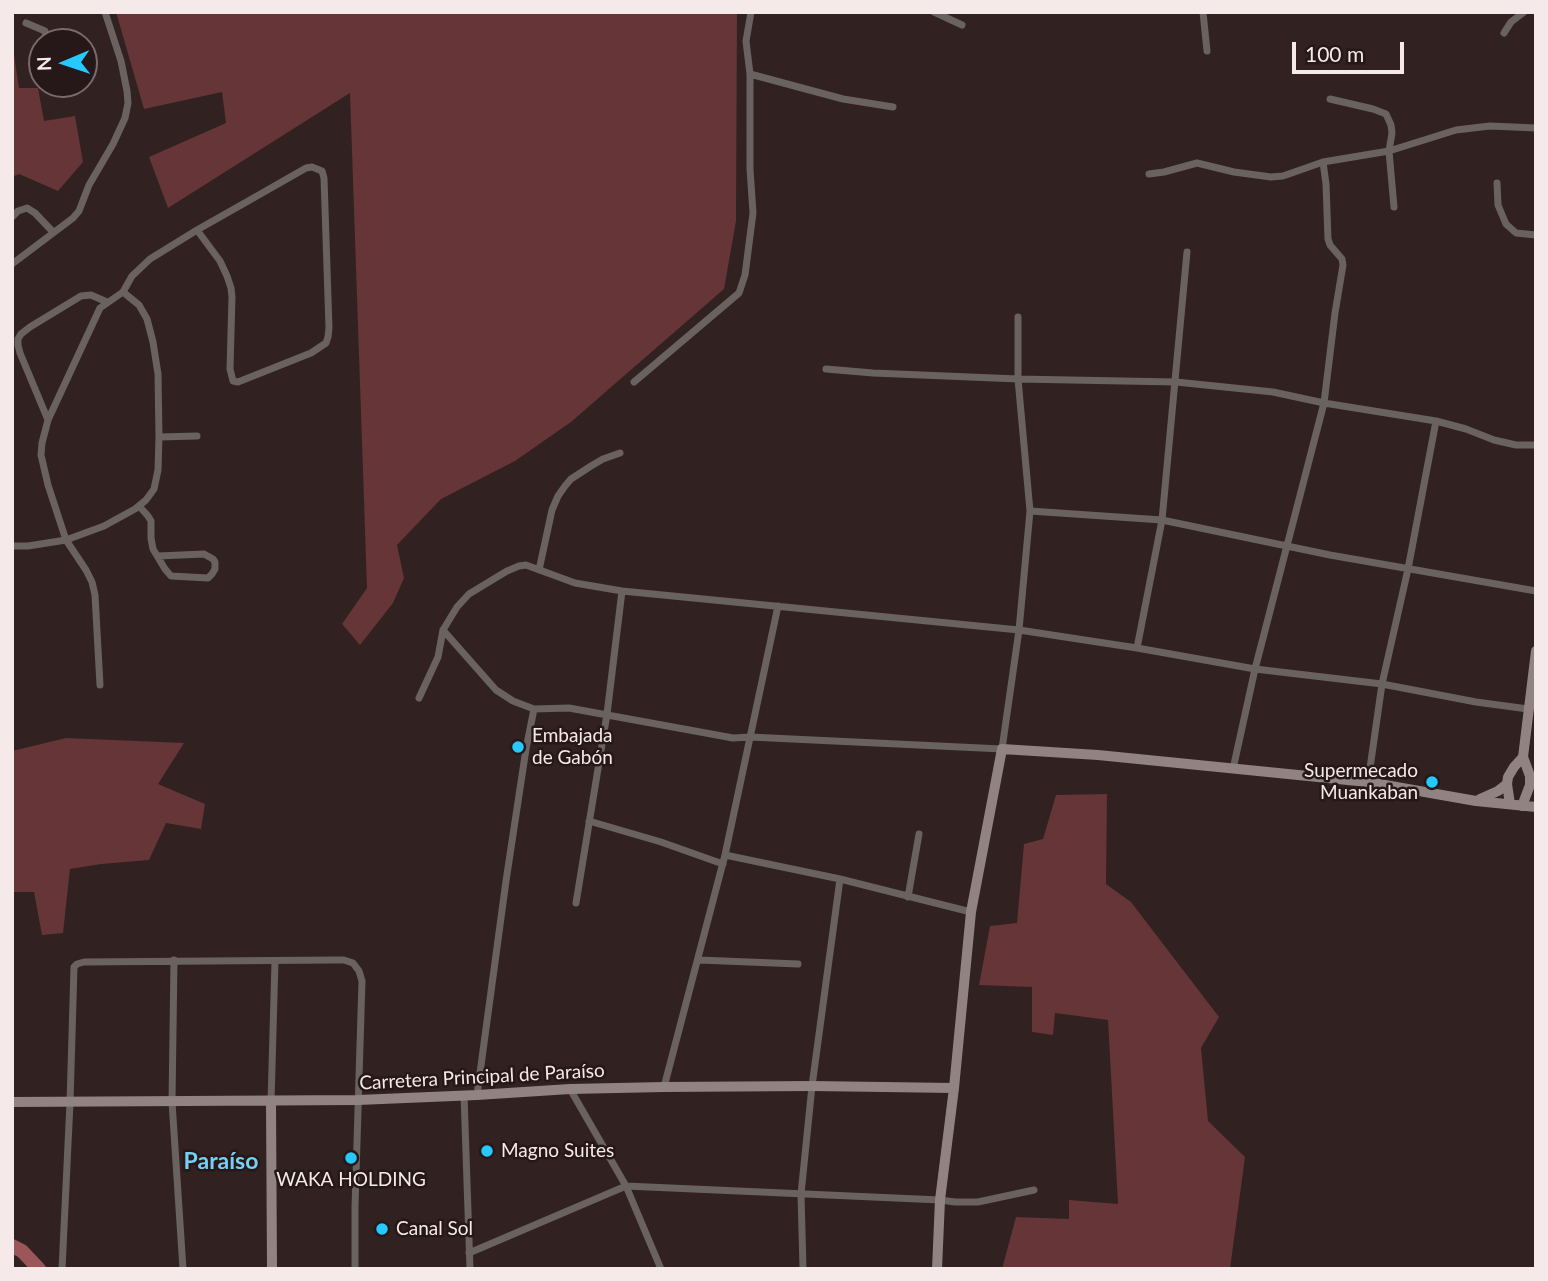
<!DOCTYPE html>
<meta charset="utf-8">
<style>
body{margin:0}
#map{position:relative;width:1548px;height:1281px;overflow:hidden;background:#312121;font-family:Lato,sans-serif}
canvas{display:block}
.frame{position:absolute;inset:0;border:14px solid #f5e9e9;pointer-events:none}
.north{position:absolute;left:28px;top:28px;width:70px;height:70px;box-sizing:border-box;background:#261718;border:2px solid #796b6c;border-radius:50%;rotate:268deg;font-size:19px;font-weight:700;line-height:28px;text-align:center;color:#f5e9e9}
.north::after{content:'';display:block;margin:auto;width:24px;height:32px;background:#26c9fe;clip-path:polygon(50% 0,100% 100%,50% 72%,0 100%)}
.scale{position:absolute;left:1292px;top:42px;width:112px;height:32px;box-sizing:border-box;border:4px solid #f5e9e9;border-top:0;padding-left:9px;font-size:21px;line-height:24px;white-space:nowrap;color:#f5e9e9;-webkit-text-stroke:5px #261718;paint-order:stroke}
</style>
<div id="map">
<canvas width="1548" height="1281"></canvas>
<div class="frame"></div>
<div class="north">N</div>
<div class="scale">100 m</div>
</div>
<script>
const ctx = document.querySelector('canvas').getContext('2d');
ctx.lineJoin = 'round';
function paint(path, color) {
  ctx.fillStyle = color;
  ctx.fill(path, 'evenodd');
}
function shape(rows) {
  const path = new Path2D();
  for (const r of rows) {
    path.moveTo(r[0], r[1]);
    for (let i = 2; i < r.length; i += 2) path.lineTo(r[i], r[i + 1]);
  }
  return path;
}
function trace(path, color, width, dash) {
  ctx.strokeStyle = color;
  ctx.lineWidth = width;
  ctx.lineCap = dash ? 'butt' : 'round';
  ctx.setLineDash(dash || []);
  ctx.stroke(path);
}
function write(font, color, halo, rows, align = 'center') {
  ctx.font = font + ' Lato,sans-serif';
  ctx.lineWidth = 5;
  ctx.setLineDash([]);
  ctx.textBaseline = 'middle';
  ctx.strokeStyle = halo;
  ctx.fillStyle = color;
  for (const [text, x, y, turn = 0] of rows) {
    ctx.save();
    ctx.translate(x, y);
    ctx.rotate((+turn || 0) * Math.PI / 180);
    ctx.textAlign = isNaN(turn) ? turn : align;
    if (halo) ctx.strokeText(text, 0, 0);
    ctx.fillText(text, 0, 0);
    ctx.restore();
  }
}
const green = shape([
 [116,12,737,12,736,221,724,289,571,422,515,461,441,499,397,545,404,578,393,603,360,645,342,624,367,588,350,93,168,208,149,157,226,123,222,92,144,109],
 [12,41,19,88,38,88,44,121,75,116,83,162,58,191,19,174,12,177],
 [66,738,184,743,158,784,205,804,201,829,166,823,149,860,101,864,70,869,63,933,42,935,34,892,12,892,12,751],
 [1107,794,1106,884,1131,902,1219,1017,1201,1048,1208,1121,1245,1157,1230,1269,1002,1269,1016,1217,1069,1219,1069,1200,1118,1204,1108,1020,1055,1013,1053,1035,1032,1032,1032,987,979,985,990,926,1017,923,1024,844,1043,839,1056,795]
]);
const river = shape([
 [12,1246,22,1251,39,1269]
]);
const street = shape([
 [934,12,962,25],
 [1203,12,1207,51],
 [26,23,45,31,47,42],
 [1504,33,1511,22,1524,12],
 [750,74,843,99,893,107],
 [1330,99,1373,109,1386,114,1391,125,1392,133,1389,151,1394,207],
 [1149,174,1164,172,1197,163,1234,172,1271,177,1283,176,1323,162,1389,151,1456,130,1490,126,1536,128],
 [1497,183,1498,205,1506,224,1516,233,1536,235],
 [12,217,18,211,27,208,35,213,53,232],
 [12,264,73,218,79,211,89,185,113,144,125,118,128,103,127,91,121,61,105,12],
 [826,369,873,373,1018,379,1176,382,1273,392,1324,403,1436,421,1466,429,1494,440,1516,445,1536,445],
 [634,382,739,293,745,275,753,213,750,169,750,74,746,41,751,12],
 [48,420,20,353,18,345,18,339,21,334,30,327,81,296,91,295,107,302],
 [159,437,197,436],
 [139,506,148,516,151,521,151,538,153,549,165,569,171,576,208,578,212,574,215,569,215,562,213,559,204,554,158,556],
 [1030,511,1162,520,1330,555,1536,591],
 [12,546,28,546,66,540,104,526,135,509,146,500,154,489,158,470,159,437,158,374,153,342,147,319,139,305,123,292],
 [539,570,552,510,558,496,565,486,571,479,591,466,603,459,620,453],
 [443,630,496,690,513,701,534,709],
 [1137,648,1162,520,1187,252],
 [100,685,95,595,92,582,86,570,66,540,48,485,41,455,42,443,48,420,100,308,123,292,132,276,150,259,197,230,264,192,306,168,312,167,322,171,324,178,329,328,328,337,326,343,311,353,238,382,233,381,230,369,232,297,231,288,227,276,220,261,197,230],
 [419,698,438,657,443,630,457,607,469,594,507,571,519,566,526,565,575,583,622,591],
 [1233,769,1255,669,1324,403,1335,313,1343,265,1342,259,1330,245,1328,239,1326,184,1323,162],
 [1368,782,1382,684,1408,569,1436,421],
 [589,821,661,842,723,864],
 [725,855,840,879,971,912],
 [908,897,919,834],
 [576,903,607,714,622,591,1019,630,1137,648,1255,669,1382,684,1476,702,1528,709],
 [174,960,172,1102,183,1269],
 [699,960,798,964],
 [664,1087,725,855,778,606],
 [570,1089,626,1186,661,1269],
 [464,1095,470,1269],
 [477,1095,506,881,526,749,534,709,569,708,733,738,750,737,1002,749,1019,630,1030,511,1018,379,1018,317],
 [271,1102,275,961],
 [469,1253,626,1186,940,1200,955,1202,978,1202,1034,1190],
 [62,1269,70,1103,74,967,77,964,84,962,333,960,344,960,353,963,359,971,362,981,355,1207,355,1269],
 [803,1269,801,1194,812,1086,840,879]
]);
const secondary = shape([
 [1480,799,1498,791,1507,784],
 [1510,804,1507,784,1508,777,1514,767,1523,757],
 [1522,806,1530,785,1530,776,1523,757,1536,651],
 [12,1102,358,1100,477,1095,570,1089,664,1087,812,1086,954,1088],
 [271,1102,272,1269],
 [937,1269,940,1200,954,1088,971,912,1002,749,1098,755,1368,782,1476,801,1536,807]
]);
const markers = [
 [518,747,7,"#26c9fe"],
 [1432,782,7,"#26c9fe"],
 [487,1151,7,"#26c9fe"],
 [351,1158,7,"#26c9fe"],
 [382,1229,7,"#26c9fe"]
];
const poiNames = [
 ["Embajada",532,736],
 ["de Gabón",532,758],
 ["Supermecado",1418,771,"right"],
 ["Muankaban",1418,793,"right"],
 ["Magno Suites",501,1151],
 ["WAKA HOLDING",351,1180,"center"],
 ["Canal Sol",396,1229]
];
const streetNames = [
 ["Carretera Principal de Paraíso",482,1077,-3]
];
const quarterNames = [
 ["Paraíso",221,1162]
];
paint(green, '#653537');
trace(river, '#9a5659', 14);
trace(street, '#6a6161', 7);
trace(secondary, '#918383', 10);
for (const [x, y, r, color] of markers) {
  const dot = new Path2D();
  dot.arc(x, y, r, 0, 2 * Math.PI);
  ctx.fillStyle = color;
  ctx.fill(dot);
  trace(dot, '#261718', 2.5);
}
write('19px', '#f5e9e9', '#261718', poiNames, 'left');
write('19px', '#f5e9e9', '#261718', streetNames);
write('bold 23px', '#76cff4', '#261718', quarterNames);
</script>
